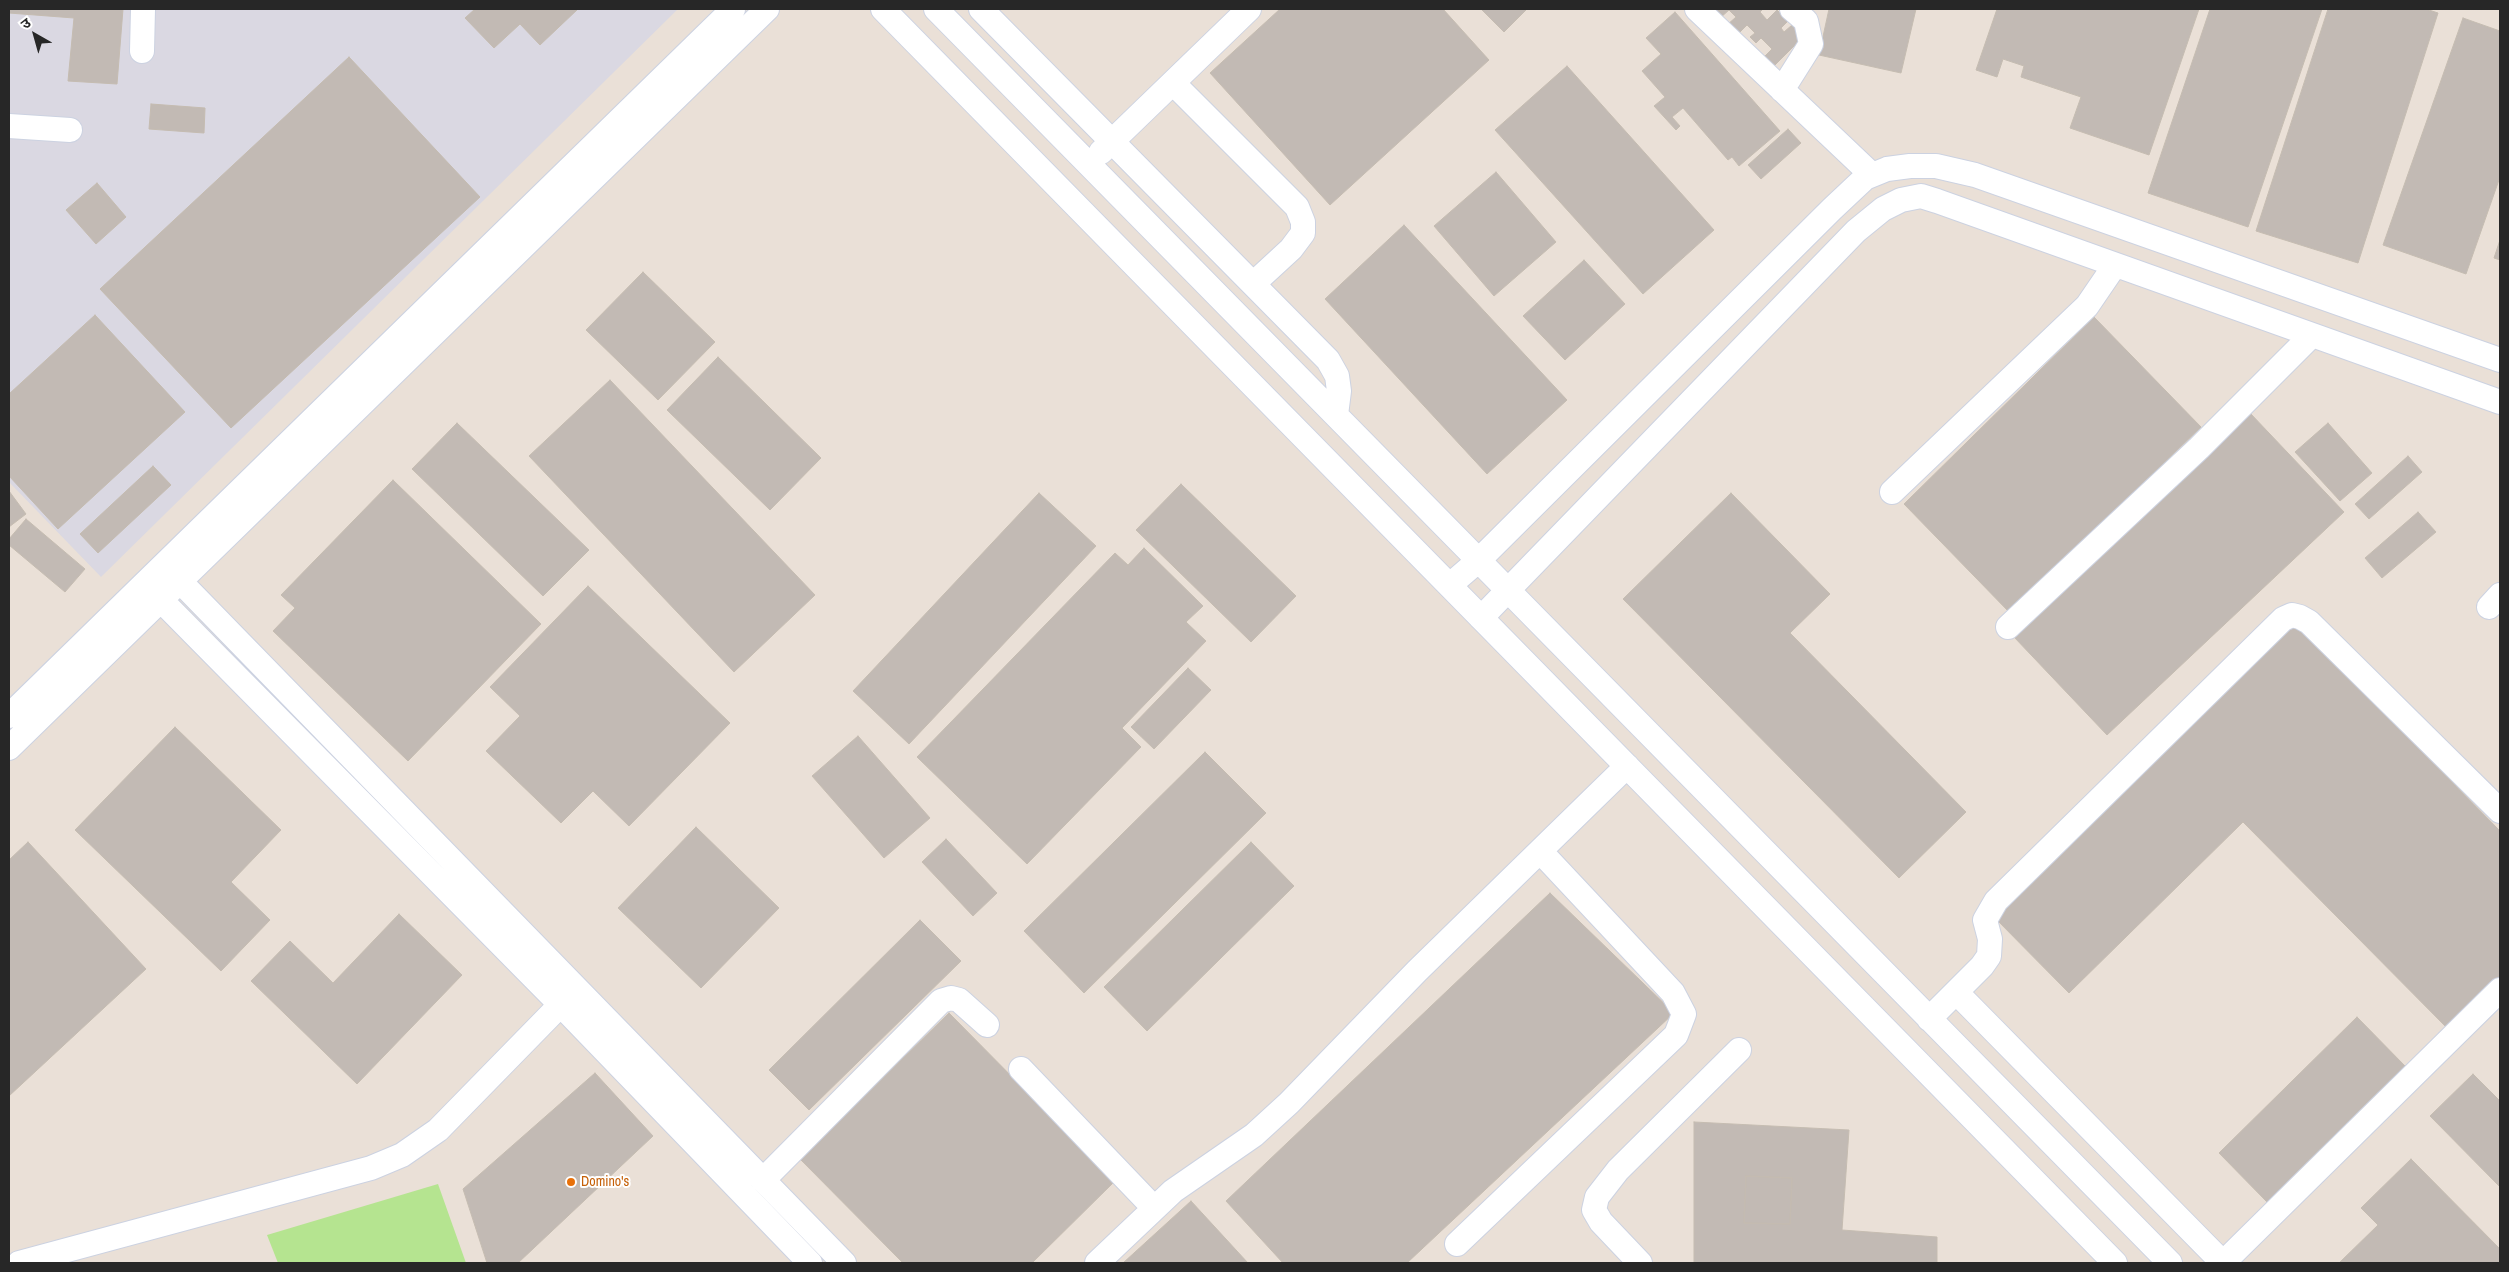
<!DOCTYPE html>
<meta charset="utf-8">
<style>
body{margin:0}
#map{position:relative;width:2509px;height:1272px;overflow:hidden;background:#eae0d7;font-family:"Archivo Narrow","Noto Sans Devanagari",sans-serif}
canvas{display:block}
.frame{position:absolute;inset:0;border:10px solid #272727;pointer-events:none}
.north{position:absolute;left:10px;top:10px;width:50px;height:50px;-webkit-text-stroke:4px #fff;paint-order:stroke;rotate:322deg;font-size:14px;font-weight:700;line-height:20px;text-align:center;color:#272727}
.north::after{content:'';display:block;margin:auto;width:18px;height:22px;background:#272727;clip-path:polygon(50% 0,100% 100%,50% 72%,0 100%)}
</style>
<div id="map">
<canvas width="2509" height="1272"></canvas>
<div class="frame"></div>
<div class="north">उ</div>
</div>
<script>
const ctx = document.querySelector('canvas').getContext('2d');
ctx.lineJoin = 'round';
function paint(path, color) {
  ctx.fillStyle = color;
  ctx.fill(path, 'evenodd');
}
function shape(rows) {
  const path = new Path2D();
  for (const r of rows) {
    path.moveTo(r[0], r[1]);
    for (let i = 2; i < r.length; i += 2) path.lineTo(r[i], r[i + 1]);
  }
  return path;
}
function trace(path, color, width, dash) {
  ctx.strokeStyle = color;
  ctx.lineWidth = width;
  ctx.lineCap = dash ? 'butt' : 'round';
  ctx.setLineDash(dash || []);
  ctx.stroke(path);
}
function write(font, color, halo, rows, align = 'center') {
  ctx.font = font + ' "Archivo Narrow",sans-serif';
  ctx.lineWidth = 4;
  ctx.setLineDash([]);
  ctx.textBaseline = 'middle';
  ctx.strokeStyle = halo;
  ctx.fillStyle = color;
  for (const [text, x, y, turn = 0] of rows) {
    ctx.save();
    ctx.translate(x, y);
    ctx.rotate((+turn || 0) * Math.PI / 180);
    ctx.textAlign = isNaN(turn) ? turn : align;
    if (halo) ctx.strokeText(text, 0, 0);
    ctx.fillText(text, 0, 0);
    ctx.restore();
  }
}
const industrial = shape([
 [9,9,678,9,101,577,9,482]
]);
const green = shape([
 [438,1184,466,1263,278,1263,267,1235]
]);
const building = shape([
 [9,9,123,9,117,84,68,81,74,18,9,13,9,9],
 [475,9,578,9,540,45,520,24,494,48,465,18,475,9],
 [1280,9,1443,9,1489,60,1330,205,1210,73,1280,9],
 [1481,9,1527,9,1504,32,1481,9],
 [1711,9,1763,9,1760,12,1767,20,1777,10,1788,21,1781,28,1784,32,1792,25,1803,37,1774,66,1765,56,1772,49,1761,38,1756,43,1750,37,1755,33,1747,25,1737,35,1727,25,1736,17,1729,10,1720,18,1711,9],
 [1829,9,1916,9,1901,73,1819,55,1829,9],
 [1997,9,2199,9,2149,155,2070,128,2081,97,2021,77,2024,66,2003,59,1997,77,1976,70,1997,9],
 [2210,9,2322,9,2248,227,2148,193,2210,9],
 [2328,9,2426,9,2438,13,2358,263,2256,231,2328,9],
 [1675,12,1780,131,1739,166,1732,157,1728,160,1683,108,1672,117,1680,126,1676,130,1654,106,1665,97,1642,71,1661,54,1646,38,1675,12],
 [2463,18,2500,31,2500,177,2466,274,2383,245,2463,18],
 [349,57,480,197,231,428,100,289,349,57],
 [1567,66,1714,230,1643,294,1495,130,1567,66],
 [151,104,205,108,204,133,149,129,151,104],
 [1788,129,1801,143,1761,179,1748,165,1788,129],
 [1496,172,1556,242,1494,296,1434,226,1496,172],
 [97,183,126,217,96,244,66,210,97,183],
 [1404,225,1567,400,1487,474,1325,299,1404,225],
 [2500,240,2500,260,2494,258,2500,240],
 [1584,260,1625,304,1565,360,1523,316,1584,260],
 [643,272,715,342,658,400,586,330,643,272],
 [95,315,185,412,58,529,9,476,9,394,95,315],
 [2094,317,2201,427,2010,613,1904,504,2094,317],
 [718,357,821,458,770,510,667,410,718,357],
 [610,380,815,595,734,672,529,456,610,380],
 [2250,413,2344,512,2107,735,2014,637,2250,413],
 [457,423,589,550,543,596,412,469,457,423],
 [2328,423,2372,473,2340,501,2295,452,2328,423],
 [2408,456,2422,472,2369,519,2355,504,2408,456],
 [153,466,171,485,98,553,80,534,153,466],
 [393,480,541,624,408,761,273,631,295,608,281,595,393,480],
 [1181,484,1296,596,1251,642,1136,530,1181,484],
 [9,491,26,514,9,527,9,491],
 [1039,493,1096,546,909,744,853,691,1039,493],
 [1731,493,1830,594,1790,633,1966,812,1899,878,1623,599,1731,493],
 [2418,512,2436,532,2382,578,2365,558,2418,512],
 [26,519,85,569,65,592,9,545,9,539,26,519],
 [1144,548,1203,606,1186,622,1206,641,1122,728,1141,747,1027,864,917,757,1115,553,1128,565,1144,548],
 [588,586,730,723,629,826,593,791,561,823,486,751,520,716,490,687,588,586],
 [2294,621,2500,831,2500,985,2452,1033,2243,822,2069,993,1994,917,2294,621],
 [1188,668,1211,690,1154,749,1131,727,1188,668],
 [175,727,281,830,231,882,270,920,221,971,75,830,175,727],
 [858,736,930,818,884,858,812,776,858,736],
 [1205,752,1266,813,1084,993,1024,931,1205,752],
 [696,827,779,908,701,988,618,908,696,827],
 [946,839,997,893,973,916,922,862,946,839],
 [28,842,146,969,9,1096,9,860,28,842],
 [1251,842,1294,886,1147,1031,1104,987,1251,842],
 [1550,893,1674,1013,1407,1263,1283,1263,1226,1201,1550,893],
 [399,914,462,975,357,1084,251,981,290,941,333,983,399,914],
 [920,920,961,961,809,1110,769,1070,920,920],
 [949,1013,1115,1181,1032,1263,903,1263,800,1159,949,1013],
 [2357,1017,2405,1066,2267,1202,2219,1153,2357,1017],
 [595,1073,653,1136,518,1263,487,1263,463,1189,595,1073],
 [2473,1074,2500,1101,2500,1187,2430,1116,2473,1074],
 [1694,1122,1849,1130,1842,1230,1937,1237,1937,1263,1694,1263,1694,1122],
 [1746,1176,1792,1178,1790,1224,1744,1223,1746,1176],
 [2411,1159,2500,1249,2500,1263,2339,1263,2378,1225,2361,1208,2411,1159],
 [1746,1176,1792,1178,1790,1224,1744,1223,1746,1176],
 [1191,1201,1248,1263,1123,1263,1191,1201]
]);
const minor = shape([
 [883,9,2115,1263],
 [936,9,2170,1263],
 [981,9,1328,360,1337,376,1339,391,1336,415],
 [1697,9,1872,175],
 [142,51,143,9],
 [1173,83,1297,207,1303,222,1303,233,1291,249,1253,284],
 [1782,90,1811,44,1806,21,1792,9],
 [9,126,70,130],
 [1101,152,1249,9],
 [1892,492,2087,306,2115,265],
 [170,571,844,1263],
 [1450,585,1479,560,1832,209,1865,178,1887,169,1910,166,1936,166,1975,175,2500,360],
 [150,589,560,1004,810,1263],
 [2489,607,2500,595],
 [1481,618,1856,231,1883,209,1901,200,1921,196,1937,201,2500,402],
 [2008,627,2199,448,2312,335],
 [9,716,733,9],
 [9,748,767,9],
 [1956,992,2223,1263],
 [1929,1019,1982,966,1989,956,1990,939,1985,920,1996,901,2283,619,2292,615,2300,617,2309,622,2500,811],
 [1021,1069,1154,1208],
 [763,1180,941,1001,951,998,959,1000,987,1025],
 [1457,1244,1676,1035,1684,1014,1673,993,1540,851],
 [19,1263,371,1168,402,1155,438,1130,572,993],
 [1097,1263,1173,1191,1254,1135,1289,1103,1417,971,1627,766],
 [1640,1263,1601,1222,1594,1210,1597,1197,1618,1170,1739,1050],
 [2223,1263,2500,990]
]);
const markers = [
 [571,1182,5,"#e8710a"]
];
const foodNames = [
 ["Domino's",581,1182]
];
paint(industrial, '#dad8e2');
paint(green, '#b5e490');
paint(building, '#c2bab4');
trace(building, '#c5bcb1', 1);
trace(minor, '#ccd2e1', 26);
trace(minor, '#fff', 24);
for (const [x, y, r, color] of markers) {
  const dot = new Path2D();
  dot.arc(x, y, r, 0, 2 * Math.PI);
  ctx.fillStyle = color;
  ctx.fill(dot);
  trace(dot, '#fff', 2);
}
write('14px', '#c56008', '#fff', foodNames, 'left');
</script>
